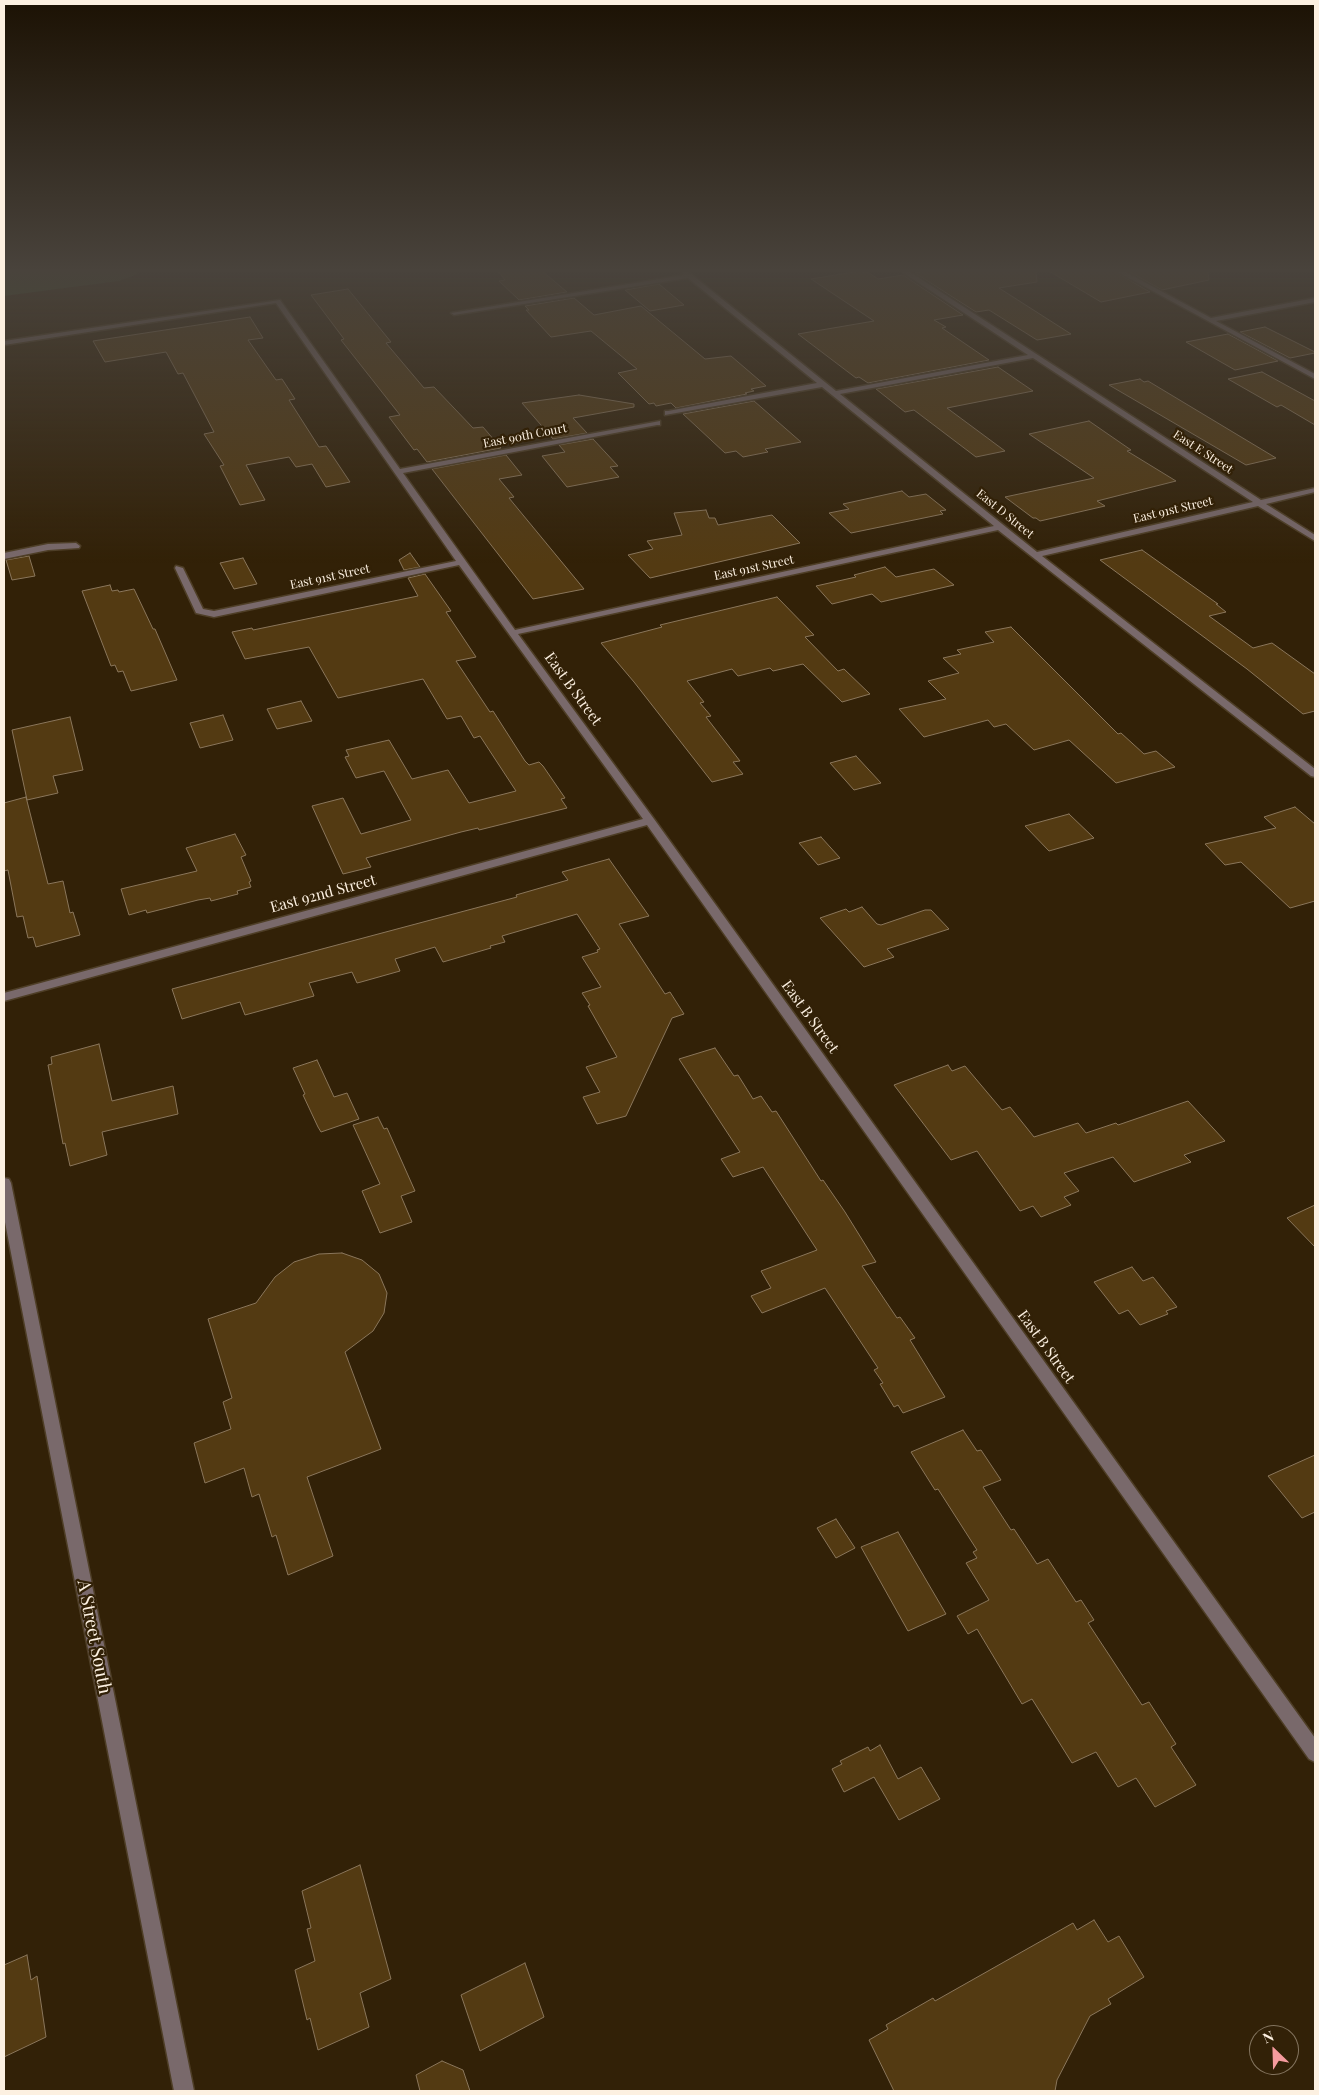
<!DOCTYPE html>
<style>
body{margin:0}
#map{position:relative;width:1319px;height:2095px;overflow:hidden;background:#322107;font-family:"Playfair Display",serif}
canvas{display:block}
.frame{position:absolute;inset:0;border:5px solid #fcf0e1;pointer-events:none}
.north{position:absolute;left:1249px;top:2025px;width:50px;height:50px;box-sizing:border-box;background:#322107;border:1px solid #83745e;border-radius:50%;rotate:336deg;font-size:14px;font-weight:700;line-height:20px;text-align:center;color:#fcf0e1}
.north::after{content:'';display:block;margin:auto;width:18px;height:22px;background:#f59b9e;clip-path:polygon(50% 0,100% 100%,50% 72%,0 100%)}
</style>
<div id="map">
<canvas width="1319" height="2095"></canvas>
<div class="frame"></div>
<div class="north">N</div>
</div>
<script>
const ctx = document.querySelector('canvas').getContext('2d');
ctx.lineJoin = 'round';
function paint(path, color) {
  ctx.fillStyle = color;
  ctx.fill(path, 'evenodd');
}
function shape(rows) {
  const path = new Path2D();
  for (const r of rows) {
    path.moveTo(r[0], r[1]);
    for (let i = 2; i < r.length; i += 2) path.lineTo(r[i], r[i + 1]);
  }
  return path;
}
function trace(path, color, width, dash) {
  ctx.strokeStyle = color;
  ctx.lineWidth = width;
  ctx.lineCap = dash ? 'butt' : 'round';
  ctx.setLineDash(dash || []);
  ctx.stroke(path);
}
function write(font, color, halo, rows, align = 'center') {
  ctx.font = font + ' "Playfair Display",serif';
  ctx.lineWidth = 4.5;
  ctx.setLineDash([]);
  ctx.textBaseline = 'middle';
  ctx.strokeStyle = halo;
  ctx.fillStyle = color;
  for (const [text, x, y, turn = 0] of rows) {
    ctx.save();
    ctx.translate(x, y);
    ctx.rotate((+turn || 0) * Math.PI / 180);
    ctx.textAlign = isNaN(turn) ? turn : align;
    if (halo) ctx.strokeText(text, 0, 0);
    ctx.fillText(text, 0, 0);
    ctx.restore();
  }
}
const green = shape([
 [4,270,141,270,133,276,119,281,4,296]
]);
const building = shape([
 [497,270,541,270,567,292,519,300,499,281,505,280,497,270],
 [932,270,1036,270,1037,282,999,288,1071,334,1037,340,989,310,976,312,915,273,932,270],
 [1047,270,1112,270,1150,292,1101,302,1047,270],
 [1126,270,1208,270,1209,280,1162,290,1126,270],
 [860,271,864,273,868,272,878,279,903,275,963,315,934,320,946,327,942,328,989,360,868,383,859,377,856,378,798,334,874,321,811,279,860,271],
 [659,284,684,305,650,311,625,290,659,284],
 [348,289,391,342,386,343,424,388,434,387,473,428,483,427,501,448,427,462,417,449,414,450,389,417,400,415,341,340,344,339,311,295,348,289],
 [574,298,594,315,641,306,705,359,731,356,766,386,751,389,754,391,745,393,747,394,676,408,671,403,656,406,654,403,649,404,618,373,637,369,591,331,551,337,526,310,529,310,525,306,574,298],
 [250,317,263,338,248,340,276,380,282,379,295,399,289,400,319,447,326,446,350,482,326,487,312,464,296,467,289,457,246,465,265,500,240,505,220,466,224,465,204,434,214,432,183,373,178,374,166,352,105,362,93,341,250,317],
 [1265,327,1315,352,1315,353,1290,358,1240,332,1265,327],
 [1228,334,1278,361,1235,370,1186,342,1228,334],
 [998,367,1033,391,947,408,1005,451,976,457,914,410,905,412,876,389,998,367],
 [1262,372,1315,401,1315,425,1281,405,1277,407,1228,379,1262,372],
 [1140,379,1144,382,1148,381,1276,458,1246,465,1109,385,1140,379],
 [579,395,634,404,634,407,573,418,587,433,553,439,522,403,579,395],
 [754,401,801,442,765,449,768,452,743,457,736,451,725,453,683,414,754,401],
 [1089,421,1131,450,1127,451,1176,481,1097,501,1105,506,1040,521,1036,518,1033,518,1005,497,1094,478,1029,434,1089,421],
 [593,439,618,466,610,467,619,477,567,487,542,456,565,452,559,445,593,439],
 [506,455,522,475,499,479,514,497,509,498,584,589,533,599,432,469,506,455],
 [902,491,909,497,926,494,946,510,940,511,943,514,851,533,829,513,849,509,843,504,902,491],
 [706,510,709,518,715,518,718,525,772,515,800,543,650,578,628,555,653,549,647,541,682,535,674,513,706,510],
 [1142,550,1218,604,1216,604,1226,612,1209,616,1253,648,1272,643,1315,674,1315,711,1303,714,1247,669,1100,560,1142,550],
 [410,553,420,567,404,570,399,560,410,553],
 [29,556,35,576,12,580,6,560,29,556],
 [243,558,257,584,234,589,220,563,243,558],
 [885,567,896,577,934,569,954,585,881,602,872,594,832,604,816,586,856,577,854,575,885,567],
 [425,574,451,611,446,612,476,657,456,661,490,712,493,711,525,761,529,765,539,762,543,766,565,798,561,799,567,808,479,830,478,828,461,832,366,858,371,867,343,874,312,806,343,798,361,834,411,820,384,771,356,778,345,757,349,756,346,750,389,740,412,779,448,770,469,803,516,791,480,736,474,738,461,716,447,719,423,679,338,698,309,647,245,659,232,632,252,628,253,630,418,596,408,578,425,574],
 [110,585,112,591,118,590,119,592,134,589,153,629,155,629,177,680,131,691,123,671,118,672,115,665,111,666,82,591,110,585],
 [777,597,814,635,805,637,838,671,844,669,870,694,842,702,803,664,773,671,770,668,738,676,732,669,687,681,704,702,700,703,711,716,706,717,740,761,733,762,743,774,712,782,634,682,601,643,662,627,660,625,777,597],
 [1011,627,1118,734,1121,733,1144,754,1156,751,1175,767,1116,783,1069,740,1034,750,1006,724,994,727,988,720,924,737,899,709,946,699,928,681,959,673,943,658,961,654,957,650,994,642,985,632,1011,627],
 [301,701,312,721,277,729,267,709,301,701],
 [223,715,233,740,200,748,190,723,223,715],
 [70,717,83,770,53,776,58,793,27,800,12,730,70,717],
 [856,756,881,783,854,790,830,763,856,756],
 [26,797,48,884,63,881,70,913,73,912,80,935,36,947,33,937,28,938,23,916,17,917,8,870,4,871,4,803,26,797],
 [1295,807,1315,824,1315,901,1290,908,1241,862,1225,865,1205,844,1276,828,1264,817,1295,807],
 [1069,814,1094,838,1049,851,1025,826,1069,814],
 [235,834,246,855,241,857,251,881,249,882,251,887,237,891,238,894,211,901,210,898,198,900,147,913,146,910,129,915,121,889,197,871,186,848,235,834],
 [821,837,840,858,818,865,799,843,821,837],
 [609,859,649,916,619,924,665,994,670,992,684,1014,672,1018,626,1116,597,1124,583,1097,600,1092,586,1067,617,1057,588,1006,590,1005,582,993,601,987,582,957,598,952,597,950,600,949,577,914,502,936,505,942,490,946,491,948,443,962,435,947,395,959,400,971,361,982,357,983,352,972,309,983,314,996,245,1015,240,1002,182,1019,172,989,517,897,516,895,568,880,562,872,609,859],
 [862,907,877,924,881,925,925,910,931,910,949,929,887,949,894,957,864,967,820,918,846,909,849,912,862,907],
 [99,1044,112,1101,173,1086,178,1114,102,1132,107,1155,70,1166,65,1143,63,1144,48,1065,52,1064,51,1057,99,1044],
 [715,1048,734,1076,738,1075,753,1099,761,1096,772,1112,776,1111,821,1181,823,1180,845,1212,876,1262,862,1266,897,1318,900,1317,915,1338,910,1340,945,1397,903,1413,898,1405,894,1407,880,1384,883,1383,874,1370,878,1368,825,1288,762,1313,751,1296,771,1288,761,1271,817,1250,763,1167,733,1177,721,1159,740,1152,679,1059,715,1048],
 [317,1060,334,1097,347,1093,359,1119,321,1132,318,1127,303,1095,305,1094,293,1068,317,1060],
 [948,1065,952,1071,965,1066,1002,1110,1010,1107,1034,1137,1078,1123,1086,1133,1116,1123,1118,1125,1188,1101,1225,1141,1184,1155,1191,1162,1134,1182,1113,1157,1064,1173,1079,1191,1064,1197,1071,1205,1041,1217,1033,1206,1020,1211,977,1151,951,1160,894,1085,948,1065],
 [378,1117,384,1129,387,1128,415,1191,401,1196,412,1222,380,1233,362,1191,380,1184,353,1125,378,1117],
 [1315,1205,1315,1247,1287,1218,1315,1205],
 [342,1253,362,1260,379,1274,387,1293,384,1313,373,1331,345,1352,381,1449,307,1477,333,1556,288,1575,276,1535,272,1537,259,1494,252,1497,244,1468,205,1483,194,1443,231,1429,223,1402,232,1398,208,1319,256,1303,275,1277,294,1262,319,1254,342,1253],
 [1132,1267,1143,1281,1153,1277,1177,1307,1166,1311,1168,1314,1140,1325,1128,1310,1119,1314,1094,1282,1132,1267],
 [963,1430,977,1451,981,1450,1001,1480,983,1487,1011,1530,1014,1529,1037,1564,1048,1559,1076,1602,1081,1600,1094,1620,1088,1623,1142,1705,1149,1702,1176,1744,1171,1747,1196,1785,1155,1807,1136,1778,1118,1787,1096,1752,1072,1763,1032,1699,1022,1704,977,1629,968,1634,957,1616,989,1600,966,1563,977,1558,973,1552,977,1550,938,1489,935,1490,911,1452,963,1430],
 [1315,1455,1315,1512,1302,1518,1268,1476,1315,1455],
 [836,1519,855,1548,836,1558,817,1528,836,1519],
 [898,1532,946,1614,908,1631,861,1547,898,1532],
 [880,1745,898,1779,921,1767,940,1799,899,1820,874,1777,844,1792,832,1769,842,1764,840,1761,868,1747,870,1751,880,1745],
 [360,1865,391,1979,360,1993,369,2027,318,2050,310,2018,307,2020,295,1970,315,1961,307,1929,311,1928,302,1891,360,1865],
 [1094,1920,1108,1942,1119,1936,1144,1977,1108,1999,1111,2004,1090,2016,1057,2080,1055,2091,894,2091,869,2040,888,2029,886,2025,933,1998,935,2001,1073,1923,1077,1930,1094,1920],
 [27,1955,31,1980,37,1976,46,2037,4,2057,4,1965,27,1955],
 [525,1963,544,2017,480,2051,461,1995,525,1963],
 [442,2061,463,2070,470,2091,420,2091,416,2075,442,2061]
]);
const minor = shape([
 [679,270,686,270,836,391,1028,355,899,270,907,270,1261,500,1315,488,1315,492,1266,504,1315,535,1315,541,1258,506,1042,556,1315,769,1315,777,1311,776,998,530,518,634,654,819,1315,1738,1315,1762,1309,1759,647,825,4,1001,4,993,643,819,459,565,214,617,196,613,175,568,176,566,183,568,203,609,214,611,456,561,276,303,4,345,4,341,280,300,400,469,660,421,660,425,657,425,403,473,515,630,994,526,822,387,665,415,665,411,668,411,817,383,688,278,454,315,451,313,684,275,679,270],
 [1033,358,1253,502,1037,552,840,394,1033,358],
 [1114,270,1122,270,1211,318,1315,298,1315,302,1216,321,1315,374,1315,379,1114,270],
 [76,543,80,546,79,548,48,550,4,559,4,553,48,544,76,543],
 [4,1178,9,1179,11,1183,194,2091,174,2091,4,1217,4,1178]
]);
const farStreetnames = [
 ["East 90th Court",525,436,-11],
 ["East E Street",1203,452,33],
 ["East 91st Street",1173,510,-13],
 ["East D Street",1005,514,39],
 ["East 91st Street",754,568,-12],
 ["East 91st Street",330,577,-12]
];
const streetNames = [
 ["East B Street",573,689,54],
 ["East 92nd Street",323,894,-15],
 ["East B Street",810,1017,54],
 ["East B Street",1046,1347,54]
];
const nearStreetnames = [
 ["A Street South",94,1637,79]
];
paint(green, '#3a5729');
paint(building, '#533a12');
trace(building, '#8a765b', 1);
trace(minor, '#4e3e26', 3);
paint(minor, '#79696b');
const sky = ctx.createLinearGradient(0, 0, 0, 564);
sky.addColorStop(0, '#1c1204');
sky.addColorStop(0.48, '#49433c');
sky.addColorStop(1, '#49433c00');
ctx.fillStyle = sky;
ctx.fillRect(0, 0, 1319, 564);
write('12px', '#fcf0e1', '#322107', farStreetnames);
write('15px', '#fcf0e1', '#322107', streetNames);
write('18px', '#fcf0e1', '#322107', nearStreetnames);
</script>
